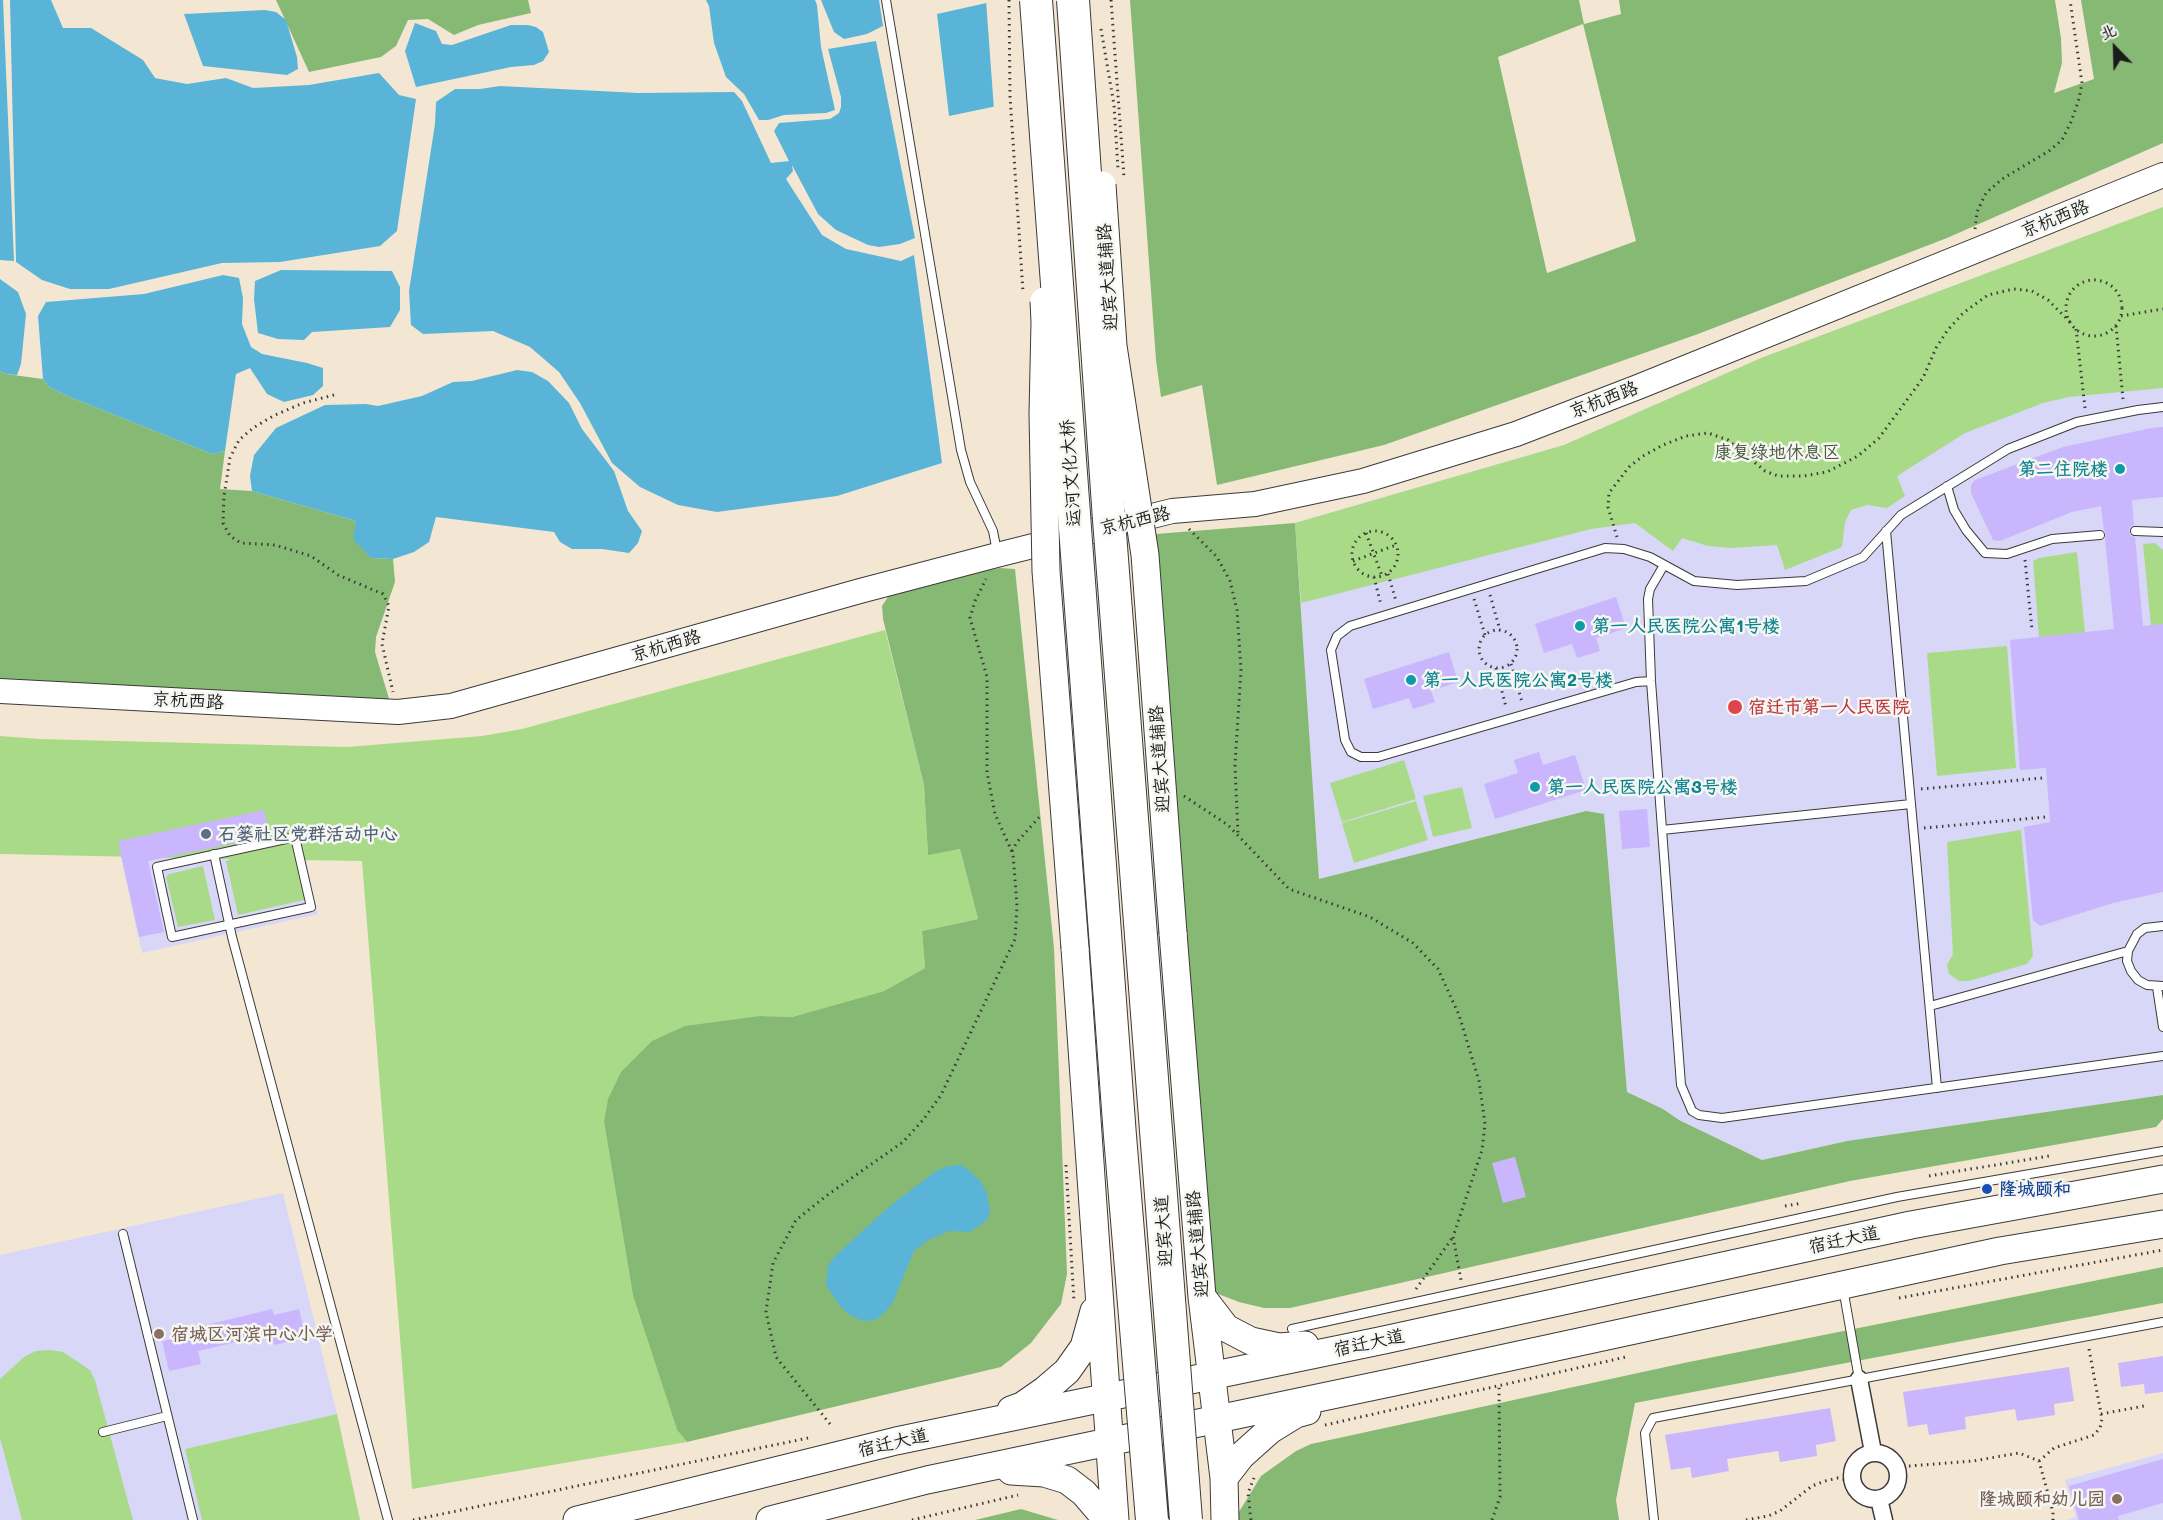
<!DOCTYPE html>
<meta charset="utf-8">
<style>
body{margin:0}
#map{position:relative;width:2163px;height:1520px;overflow:hidden;background:#f3e7d4;font-family:Mali,"LXGW WenKai TC",sans-serif}
canvas{display:block}
.north{position:absolute;left:2085px;top:18px;width:60px;height:60px;-webkit-text-stroke:4px #f6f6f2;paint-order:stroke;rotate:337deg;font-size:16px;font-weight:700;line-height:24px;text-align:center;color:#1c1c1c}
.north::after{content:'';display:block;margin:auto;width:21px;height:27px;background:#1c1c1c;clip-path:polygon(50% 0,100% 100%,50% 72%,0 100%)}
</style>
<div id="map">
<canvas width="2163" height="1520"></canvas>
<div class="north">北</div>
</div>
<script>
const ctx = document.querySelector('canvas').getContext('2d');
ctx.lineJoin = 'round';
function paint(path, color) {
  ctx.fillStyle = color;
  ctx.fill(path, 'evenodd');
}
function shape(rows) {
  const path = new Path2D();
  for (const r of rows) {
    if (r.length === 3) {
      path.moveTo(r[0] + r[2], r[1]);
      path.arc(r[0], r[1], r[2], 0, 2 * Math.PI);
      continue;
    }
    path.moveTo(r[0], r[1]);
    for (let i = 2; i < r.length; i += 2) path.lineTo(r[i], r[i + 1]);
  }
  return path;
}
function trace(path, color, width, dash) {
  ctx.strokeStyle = color;
  ctx.lineWidth = width;
  ctx.lineCap = dash ? 'butt' : 'round';
  ctx.setLineDash(dash || []);
  ctx.stroke(path);
}
function write(font, color, halo, rows, align = 'center') {
  ctx.font = font + ' Mali,"LXGW WenKai TC",sans-serif';
  ctx.lineWidth = 5;
  ctx.setLineDash([]);
  ctx.textBaseline = 'middle';
  ctx.strokeStyle = halo;
  ctx.fillStyle = color;
  for (const [text, x, y, turn = 0] of rows) {
    ctx.save();
    ctx.translate(x, y);
    ctx.rotate((+turn || 0) * Math.PI / 180);
    ctx.textAlign = isNaN(turn) ? turn : align;
    if (halo) ctx.strokeText(text, 0, 0);
    ctx.fillText(text, 0, 0);
    ctx.restore();
  }
}
const built = shape([
 [2163,207,2163,1095,1847,1141,1762,1160,1679,1120,1663,1109,1627,1092,1604,814,1586,811,1319,879,1295,523,1564,445,1761,358],
 [293,802,318,914,142,953,117,840],
 [283,1193,337,1414,360,1520,0,1520,0,1255],
 [2163,1453,2163,1520,2066,1520,2076,1517,2065,1480]
]);
const green = shape([
 [2163,207,2163,388,2069,397,2043,403,1965,433,1897,476,1905,496,1887,508,1867,505,1851,510,1845,522,1842,547,1785,570,1777,545,1731,548,1708,546,1682,538,1673,551,1635,523,1591,529,1301,603,1295,523,1564,445,1761,358],
 [2155,543,2163,550,2163,624,2151,626,2143,544],
 [2077,552,2085,633,2039,637,2033,561,2039,558],
 [885,630,924,785,928,854,960,849,978,919,922,931,925,968,884,991,792,1017,760,1016,604,1122,633,1296,677,1430,687,1442,412,1489,362,861,298,860,305,897,304,900,238,915,226,861,232,859,0,854,0,736,40,739,347,747,482,736,522,729],
 [2007,646,2016,768,1937,776,1927,653],
 [1404,760,1416,799,1342,822,1330,783],
 [1462,787,1472,828,1433,837,1423,796],
 [1416,801,1428,840,1354,863,1342,823],
 [2021,830,2033,956,2027,964,1969,981,1959,981,1949,974,1947,965,1953,954,1947,842],
 [203,866,215,920,178,927,166,877,169,874],
 [51,1350,63,1352,90,1370,95,1380,133,1520,22,1520,0,1438,0,1379,24,1357,36,1351],
 [337,1414,360,1520,202,1520,185,1449]
]);
const forest = shape([
 [276,0,528,0,531,13,478,25,454,35,428,19,408,20,396,46,381,57,309,72],
 [1130,0,1579,0,1584,24,1621,14,1619,0,2055,0,2061,38,2062,63,2054,93,2094,79,2081,0,2163,0,2163,143,1947,238,1698,334,1384,445,1217,485,1202,385,1161,397,1156,360],
 [1583,24,1636,241,1547,273,1498,57],
 [0,371,6,374,43,379,49,387,65,395,212,454,225,451,220,489,252,491,356,521,371,558,393,559,395,582,376,637,375,652,390,702,0,683],
 [1295,523,1319,879,1586,811,1604,814,1627,1092,1663,1109,1679,1120,1762,1160,1847,1141,2163,1095,2163,1119,2156,1127,1850,1181,1290,1308,1264,1308,1239,1302,1213,1292,1143,535],
 [1000,568,1015,569,1054,948,1067,1274,1061,1304,1031,1343,1001,1367,687,1442,677,1430,633,1296,604,1122,608,1099,621,1072,652,1041,685,1026,760,1016,792,1017,884,991,925,968,922,931,978,919,960,849,928,855,924,785,883,619,882,606,890,594,959,575],
 [2163,1267,2163,1303,1635,1403,1616,1500,1619,1520,1234,1520,1261,1476,1296,1451,1311,1444,1684,1363],
 [1021,1509,1058,1520,975,1520]
]);
const water = shape([
 [0,0,3,0,14,261,0,260],
 [10,0,51,0,63,28,91,28,143,60,155,78,187,84,226,78,253,88,309,85,379,73,399,95,416,99,397,231,380,246,280,262,222,263,109,289,70,289,42,280,16,262],
 [706,0,815,0,817,5,821,47,835,110,826,113,784,115,768,120,759,120,744,94,726,77,714,43,709,6],
 [821,0,879,0,883,26,867,34,844,39,834,32],
 [1000,0,1002,105,949,116,937,14],
 [265,10,276,12,286,20,297,57,298,69,287,75,203,66,184,14],
 [415,23,436,31,442,44,452,45,511,25,528,25,536,27,543,32,549,52,543,61,534,65,511,67,416,87,405,51],
 [876,41,915,238,900,244,879,247,868,245,836,230,818,214,792,165,793,171,786,179,822,235,846,249,901,261,914,255,942,463,837,496,717,512,678,505,640,487,612,463,580,403,559,372,530,347,493,331,423,334,411,325,409,291,435,124,436,102,455,89,480,89,500,86,639,93,734,92,742,101,771,163,789,161,774,131,779,123,830,119,839,113,841,107,841,97,828,49],
 [281,270,392,271,400,287,400,310,390,327,312,332,304,340,278,339,258,333,254,299,255,281],
 [223,275,239,278,243,298,242,324,251,347,262,354,307,363,323,368,323,386,313,395,284,402,267,394,250,368,236,374,225,451,212,454,65,395,49,387,43,379,38,316,46,302,144,294],
 [0,279,18,292,26,314,21,364,17,375,6,374,0,371],
 [517,370,532,372,548,381,569,403,582,429,614,471,628,511,642,531,638,543,629,553,602,549,572,549,560,542,554,532,436,517,429,542,414,552,393,559,371,558,353,539,356,521,252,491,250,476,254,455,276,428,325,405,366,404,378,406,422,396,453,382,472,381],
 [961,1165,970,1171,980,1181,986,1191,990,1210,987,1220,970,1232,950,1231,940,1235,928,1240,914,1251,893,1302,886,1311,875,1320,863,1321,848,1314,840,1306,826,1285,828,1266,834,1257,890,1206,936,1171,949,1166]
]);
const pier = shape([
 [986,0,1064,0,1065,101,994,110]
]);
const building = shape([
 [2163,427,2163,497,2132,500,2134,525,2130,527,2129,531,2131,536,2135,537,2143,626,2163,624,2163,892,2113,903,2040,926,2033,920,2024,827,2050,822,2046,768,2020,770,2010,640,2114,629,2105,539,2106,534,2104,530,2101,506,2072,512,2000,541,1993,540,1971,493,1971,485,1975,480,2063,447,2151,428],
 [1616,597,1626,628,1596,638,1600,651,1577,658,1572,644,1544,653,1535,624],
 [1449,652,1458,682,1431,691,1435,702,1413,709,1409,698,1373,709,1364,679],
 [1539,752,1543,765,1575,755,1586,790,1495,819,1484,784,1518,773,1514,760],
 [1647,809,1650,847,1622,849,1619,811],
 [264,810,270,836,148,861,164,932,139,937,118,841],
 [1515,1157,1526,1197,1503,1203,1492,1163],
 [272,1309,274,1315,299,1309,306,1338,274,1345,271,1334,198,1351,201,1364,169,1371,162,1341,183,1337,182,1331],
 [2163,1356,2163,1392,2145,1394,2144,1384,2121,1387,2118,1363],
 [2069,1367,2074,1401,2054,1404,2055,1415,2017,1421,2015,1409,1965,1417,1966,1429,1929,1435,1927,1424,1908,1427,1903,1392],
 [1830,1408,1836,1441,1816,1445,1817,1456,1780,1462,1778,1451,1727,1459,1729,1471,1692,1478,1690,1467,1671,1470,1665,1435],
 [2163,1459,2163,1503,2118,1516,2119,1520,2079,1520,2069,1486]
]);
const path = shape([
 [1111,0,1124,177],
 [1975,229,1977,212,1986,193,2002,179,2049,151,2062,140,2071,122,2079,99,2082,83,2070,0],
 [2094,308,28],
 [2121,316,2163,309],
 [2116,326,2123,399],
 [2076,329,2085,408],
 [334,395,303,403,273,416,253,428,239,440,230,458,224,496,223,523,230,536,241,543,275,545,311,556,338,575,383,594,389,606,382,644,393,692],
 [1189,529,1217,557,1230,581,1237,610,1241,670,1235,765,1238,835],
 [1375,554,23],
 [1366,533,1382,576],
 [1617,537,1608,507,1609,493,1629,467,1643,456,1663,445,1686,436,1708,433,1728,440,1765,471,1778,476,1803,476,1827,472,1858,456,1879,438,1923,378,1936,348,1947,331,1963,313,1988,295,2014,289,2032,291,2048,300,2070,322],
 [2025,560,2032,630],
 [1353,561,1396,545],
 [1388,574,1396,601],
 [1374,577,1381,605],
 [1490,595,1500,630],
 [1474,599,1485,635],
 [1498,649,19],
 [1511,664,1522,702],
 [1496,668,1506,707],
 [1921,789,2042,778],
 [1184,796,1228,825,1289,889,1370,917,1413,943,1438,969,1459,1015,1479,1081,1485,1124,1482,1150,1453,1237,1461,1280],
 [1924,828,2046,817],
 [1012,851,1017,842,1042,814],
 [1066,1165,1074,1302],
 [1929,1176,2049,1156],
 [1785,1206,1802,1203],
 [1416,1289,1453,1237],
 [1899,1298,2163,1250],
 [2101,1414,2144,1406],
 [830,1424,776,1357,766,1312,773,1263,796,1220,826,1196,903,1142,923,1120,941,1095,1015,939,1017,906,1013,854,995,814,987,772,987,677,970,618,975,601,986,579],
 [1325,1425,1626,1357],
 [2039,1461,2054,1448,2094,1435,2100,1428,2102,1419,2089,1349],
 [1897,1467,1973,1461,2019,1453,2039,1461,2053,1512,2053,1520],
 [413,1520,808,1438],
 [912,1520,1018,1495],
 [1251,1520,1248,1493,1254,1478],
 [1492,1520,1500,1497,1499,1385],
 [1746,1520,1768,1516,1780,1511,1812,1486,1825,1481,1838,1478,1852,1481]
]);
const lane = shape([
 [886,0,961,450,970,482,993,531,997,552],
 [1947,486,1954,510,1966,530,1985,553,2007,554,2052,539,2100,535],
 [1886,531,1937,1088],
 [2135,531,2163,532],
 [1664,565,1650,589,1648,599,1651,681,1681,1085,1692,1111,1699,1115,1722,1118,2163,1056],
 [1651,681,1636,682,1378,757,1361,757,1351,752,1345,740,1331,650,1337,636,1350,626,1605,548,1624,549,1650,557,1694,581,1737,585,1806,581,1863,557,1901,515,2008,449,2077,422,2138,410,2163,407],
 [1662,830,1911,804],
 [295,837,311,907,172,937,157,867,295,837],
 [214,854,232,937,388,1520],
 [2163,926,2145,928,2137,934,2128,951,2127,961,2131,971,2138,980,2147,985,2163,986],
 [2157,987,2163,1027],
 [1930,1006,2128,951],
 [123,1234,193,1520],
 [1843,1288,1859,1379],
 [1292,1329,1897,1197,2163,1151],
 [103,1432,167,1416],
 [1654,1520,1645,1433,1653,1418,2163,1322]
]);
const street = shape([
 [1859,1379,1873,1452],
 [1875,1476,23],
 [1879,1499,1884,1520]
]);
const secondary = shape([
 [0,691,398,712,451,706,860,591,997,555,1172,511,1255,504,1363,481,1516,434,1638,387,2163,175]
]);
const primary = shape([
 [1173,933,1202,1297,1224,1478,1225,1520],
 [1075,948,1115,1520],
 [1203,1298,1226,1328,1251,1341,1279,1347,1305,1345],
 [1011,1410,1022,1406,1045,1390,1067,1371,1084,1347,1094,1311],
 [1011,1471,1044,1473,1067,1480,1084,1493,1107,1520],
 [1224,1478,1241,1456,1270,1430,1296,1414,1307,1411],
 [577,1520,896,1441,1384,1340,1911,1225,2163,1179],
 [770,1520,927,1480,1394,1382,2000,1251,2163,1224]
]);
const pathBridge = shape([
 [1009,0,1010,96,1023,292],
 [1101,29,1114,105,1118,169]
]);
const primaryBridge = shape([
 [1102,185,1113,346,1145,555,1173,933],
 [1044,301,1045,322,1043,414,1046,571,1075,948]
]);
const highwayBridge = shape([
 [1036,0,1120,1136,1152,1520],
 [1073,0,1109,520,1186,1520]
]);
const markers = [
 [2120,469,6,"#0f9aa8"],
 [1580,626,6,"#0f9aa8"],
 [1411,680,6,"#0f9aa8"],
 [1735,707,8,"#e0444e"],
 [1535,787,6,"#0f9aa8"],
 [206,834,6,"#5c6f8a"],
 [1987,1189,6,"#1a4fb4"],
 [159,1334,6,"#8d6e63"],
 [2117,1499,6,"#8d6e63"]
];
const streetNames = [
 ["京杭西路",2055,219,-22],
 ["迎宾大道辅路",1108,277,-94],
 ["京杭西路",1604,400,-21],
 ["运河文化大桥",1071,473,-94],
 ["京杭西路",1135,521,-13],
 ["京杭西路",666,646,-16],
 ["京杭西路",188,701,3],
 ["迎宾大道辅路",1160,759,-94],
 ["迎宾大道",1164,1231,-94],
 ["宿迁大道",1844,1240,-12],
 ["迎宾大道辅路",1198,1244,-95],
 ["宿迁大道",1369,1343,-12],
 ["宿迁大道",893,1443,-13]
];
const parkNames = [
 ["康复绿地休息区",1777,452]
];
const cultureNames = [
 ["第二住院楼",2108,469,"right"],
 ["第一人民医院公寓1号楼",1592,626],
 ["第一人民医院公寓2号楼",1423,680],
 ["第一人民医院公寓3号楼",1547,787]
];
const healthNames = [
 ["宿迁市第一人民医院",1748,707]
];
const serviceNames = [
 ["石篓社区党群活动中心",218,834]
];
const transitNames = [
 ["隆城颐和",1999,1189]
];
const educationNames = [
 ["宿城区河滨中心小学",171,1334],
 ["隆城颐和幼儿园",2105,1499,"right"]
];
paint(built, '#d9d7f7');
paint(green, '#a9da88');
paint(forest, '#86ba74');
paint(water, '#59b4d7');
paint(pier, '#f3e7d4');
paint(building, '#cab6fd');
trace(lane, '#3c3a38', 10);
trace(street, '#3c3a38', 19);
trace(secondary, '#3c3a38', 26);
trace(primary, '#3c3a38', 29);
trace(path, '#3c3a38', 3, [1.5, 4.5]);
trace(lane, '#fff', 8);
trace(street, '#fff', 16);
trace(secondary, '#fff', 24);
trace(primary, '#fff', 27);
trace(primaryBridge, '#3c3a38', 29, []);
trace(highwayBridge, '#3c3a38', 34, []);
trace(pathBridge, '#3c3a38', 3, [1.5, 4.5]);
trace(primaryBridge, '#fff', 27);
trace(highwayBridge, '#fff', 32);
for (const [x, y, r, color] of markers) {
  const dot = new Path2D();
  dot.arc(x, y, r, 0, 2 * Math.PI);
  ctx.fillStyle = color;
  ctx.fill(dot);
  trace(dot, '#f6f6f2', 2);
}
write('18px', '#1c1c1c', '#f6f6f2', streetNames);
write('18px', '#46553c', '#f6f6f2', parkNames);
write('bold 18px', '#0d838f', '#f6f6f2', cultureNames, 'left');
write('bold 18px', '#be3a42', '#f6f6f2', healthNames, 'left');
write('bold 18px', '#4e5e75', '#f6f6f2', serviceNames, 'left');
write('bold 18px', '#164399', '#f6f6f2', transitNames, 'left');
write('bold 18px', '#785e54', '#f6f6f2', educationNames, 'left');
</script>
